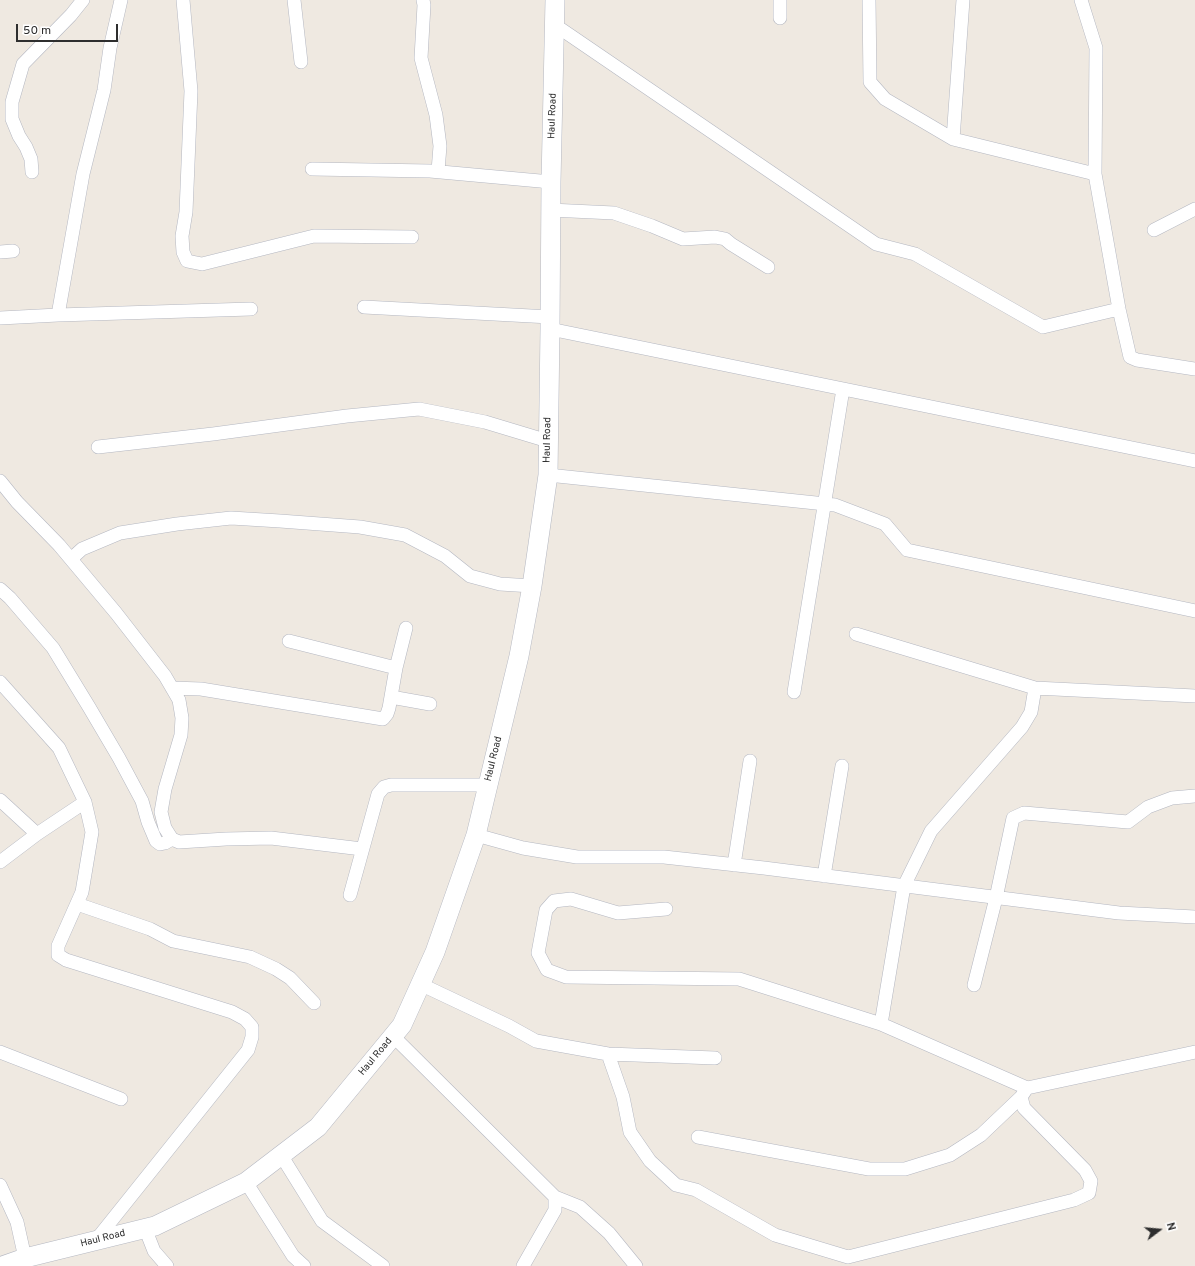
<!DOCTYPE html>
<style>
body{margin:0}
#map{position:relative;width:1195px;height:1266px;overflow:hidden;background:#efe9e1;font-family:Overpass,sans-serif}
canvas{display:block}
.north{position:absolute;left:1139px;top:1210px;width:40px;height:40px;-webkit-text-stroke:3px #fff;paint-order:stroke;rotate:74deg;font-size:11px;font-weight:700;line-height:16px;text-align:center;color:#2e2e2e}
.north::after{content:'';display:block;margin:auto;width:14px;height:18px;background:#2e2e2e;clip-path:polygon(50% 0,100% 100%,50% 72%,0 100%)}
.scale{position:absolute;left:16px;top:24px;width:102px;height:18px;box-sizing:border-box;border:2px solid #2e2e2e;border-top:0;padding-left:5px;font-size:12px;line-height:14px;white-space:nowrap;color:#2e2e2e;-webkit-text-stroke:3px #fff;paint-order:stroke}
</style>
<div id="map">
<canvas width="1195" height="1266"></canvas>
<div class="north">N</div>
<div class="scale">50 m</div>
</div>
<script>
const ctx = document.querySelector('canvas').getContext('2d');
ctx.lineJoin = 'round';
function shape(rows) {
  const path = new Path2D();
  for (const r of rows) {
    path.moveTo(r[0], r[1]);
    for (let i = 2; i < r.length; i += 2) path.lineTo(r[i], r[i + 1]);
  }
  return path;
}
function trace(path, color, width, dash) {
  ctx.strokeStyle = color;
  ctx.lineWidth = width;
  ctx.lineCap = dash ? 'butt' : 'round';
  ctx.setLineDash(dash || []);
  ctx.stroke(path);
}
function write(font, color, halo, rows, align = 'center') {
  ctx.font = font + ' Overpass,sans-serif';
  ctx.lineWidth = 3;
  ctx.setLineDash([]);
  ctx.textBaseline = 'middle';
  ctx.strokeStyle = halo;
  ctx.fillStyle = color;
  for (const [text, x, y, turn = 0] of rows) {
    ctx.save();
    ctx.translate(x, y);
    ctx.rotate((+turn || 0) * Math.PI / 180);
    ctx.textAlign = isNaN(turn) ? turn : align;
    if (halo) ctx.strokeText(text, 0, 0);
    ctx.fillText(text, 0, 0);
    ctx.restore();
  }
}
const street = shape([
 [183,0,191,91,186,212,182,236,183,252,187,261,202,264,314,236,412,237],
 [294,0,301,62],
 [423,0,424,5,421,58,436,115,440,146,438,171],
 [780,0,780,18],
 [869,0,870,82,885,99,953,139,1095,174],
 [1081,0,1096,48,1095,174,1119,309,1130,357,1137,360,1195,369],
 [555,25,876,244,915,254,1043,327,1119,309],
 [953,139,963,0],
 [312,169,430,171,551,182],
 [32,172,31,159,26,147,19,136,12,119,12,102,23,64,71,15,83,0],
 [550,210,614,213,652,226,683,239,715,237,725,239,731,244,768,267],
 [1154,230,1195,209],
 [0,252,13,251],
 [364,307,550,317],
 [58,315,83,174,104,90,110,48,121,0],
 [0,318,58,315,251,309],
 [550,329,1195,461],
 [98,447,213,434,347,416,419,409,485,422,548,441],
 [548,475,835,505,885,524,907,550,1195,611],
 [0,481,17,502,59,545,116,613,165,676,179,700,182,718,181,735,165,789,161,812,165,828,172,839,179,842,226,839,271,838,362,849],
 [71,559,82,549,120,533,177,524,231,518,280,521,360,527,405,535,445,556,470,576,500,584,532,586],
 [0,589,10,598,53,648,89,707,119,758,142,801,148,822,156,841,160,844,165,843,172,839],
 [856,634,1035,688,1195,696],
 [289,641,396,668],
 [0,682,59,748,85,802],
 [172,688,201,689,383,719,387,714,389,708,396,668,406,628],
 [794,692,843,389],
 [391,697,430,704],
 [0,800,37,834],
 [476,835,523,848,577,857,664,857,764,868,1119,913,1195,917],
 [0,862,37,834,85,802,92,832,82,892,58,946,58,955,66,960,232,1012,245,1019,252,1027,252,1037,248,1050,96,1240],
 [734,865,750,761],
 [824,876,842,766],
 [350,895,378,794,384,787,391,785,487,785],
 [77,904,150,929,173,941,250,957,276,969,290,978,314,1003],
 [666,909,618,913,571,899,554,901,546,910,538,953,547,970,566,977,739,979,881,1024,1027,1088,1195,1052],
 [420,984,509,1026,536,1041,608,1054,715,1058],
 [974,985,996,898,1013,818,1024,813,1128,822,1148,807,1172,798,1195,796],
 [881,1024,904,886,931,831,1022,727,1031,712,1035,688],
 [393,1036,555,1197,555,1210,523,1266],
 [0,1052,121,1099],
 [608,1054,623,1097,630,1132,650,1161,676,1185,696,1190,775,1235,848,1257,1074,1200,1089,1193,1091,1181,1085,1170,1024,1108,1021,1097,1027,1088],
 [698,1137,869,1169,905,1169,950,1155,981,1135,1021,1097],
 [281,1155,322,1221,383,1266],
 [246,1182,293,1256,304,1266],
 [0,1185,17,1222,25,1258],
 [555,1197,580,1207,609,1233,636,1266],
 [145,1228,154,1251,167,1266]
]);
const secondary = shape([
 [2,1266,25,1258,155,1226,246,1182,318,1127,393,1036,402,1025,435,952,476,835,519,656,532,586,548,475,550,329,551,182,555,0]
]);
const streetNames = [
 ["Haul Road",553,116,-88],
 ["Haul Road",548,440,-89],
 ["Haul Road",494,759,-76],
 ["Haul Road",376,1057,-50],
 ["Haul Road",103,1239,-14]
];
trace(street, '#b4b7c1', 14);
trace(secondary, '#b4b7c1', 20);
trace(street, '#fff', 13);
trace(secondary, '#fff', 19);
write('10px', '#2e2e2e', '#fff', streetNames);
</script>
